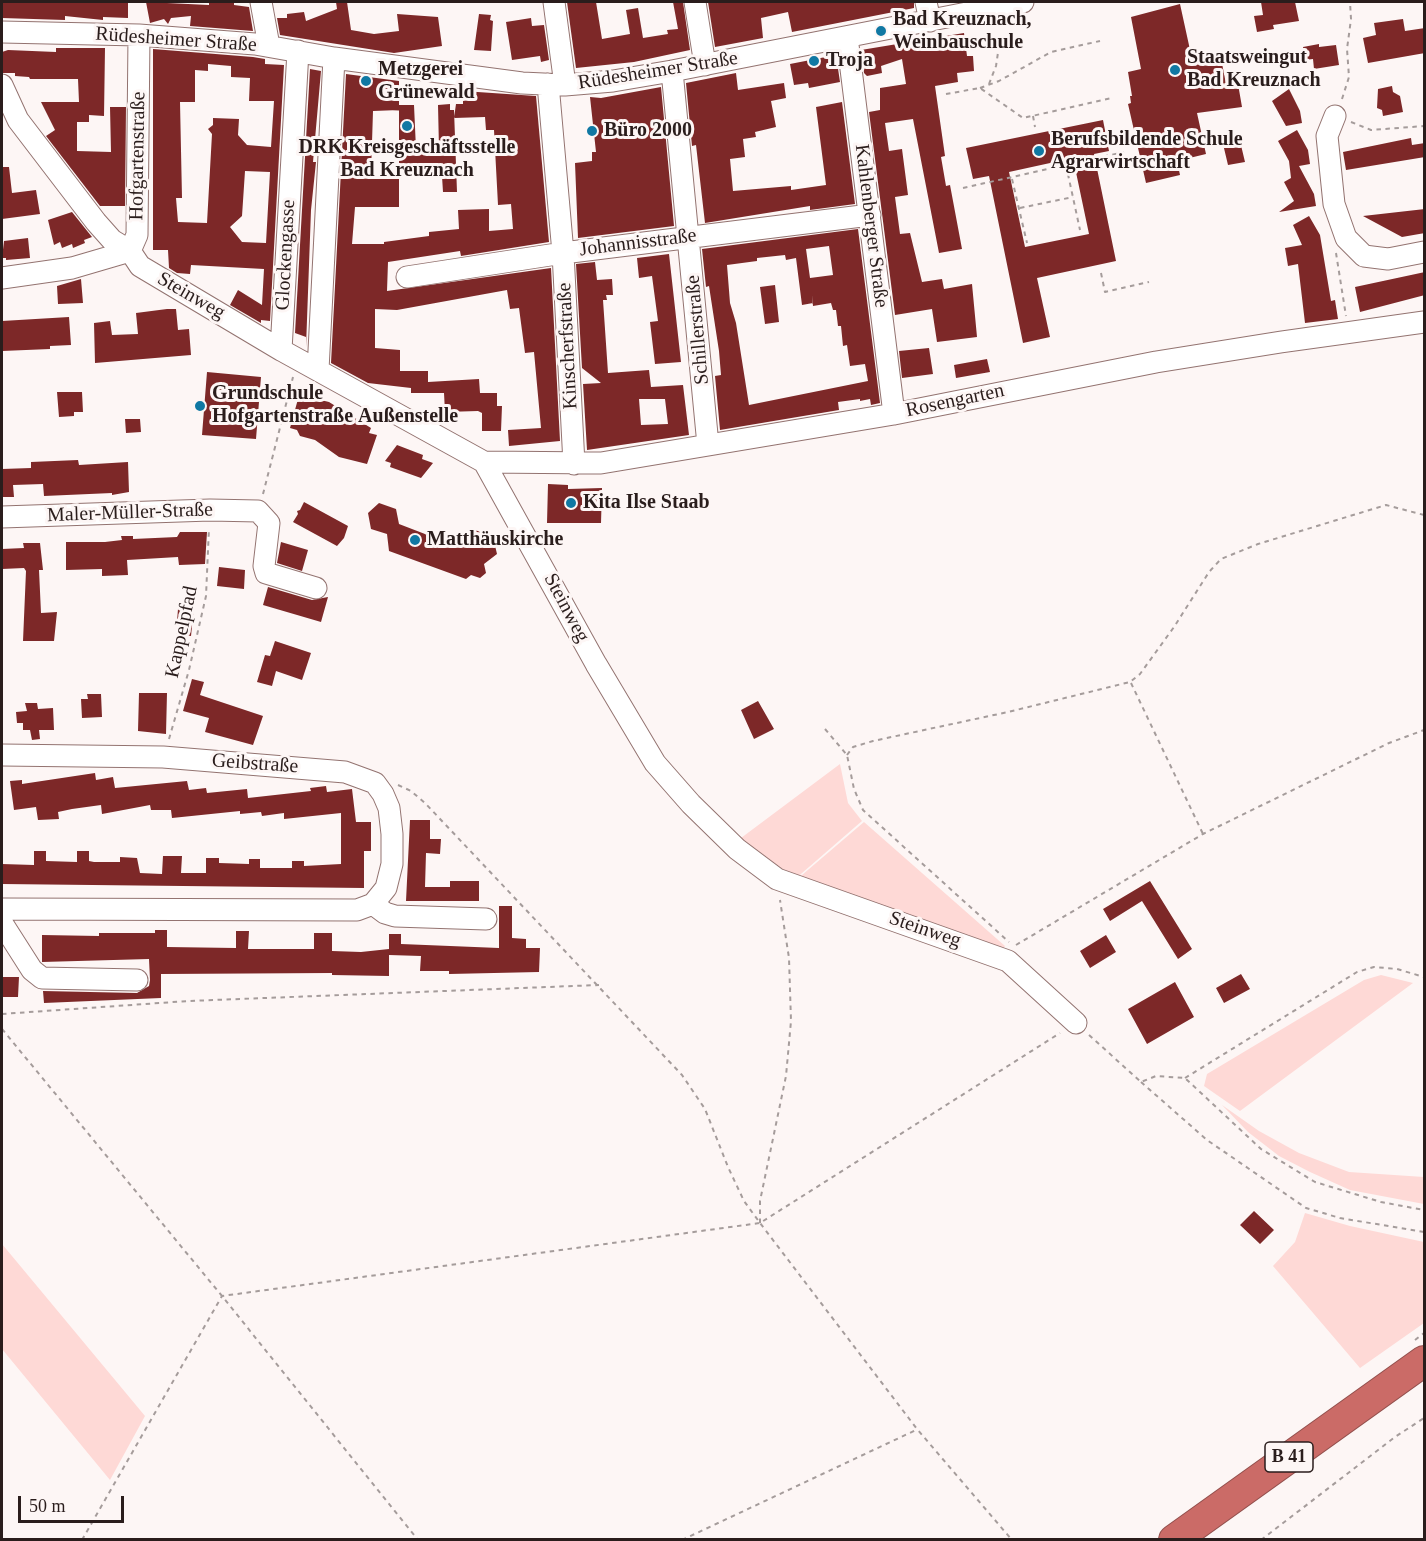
<!DOCTYPE html>
<meta charset="utf-8">
<style>
body{margin:0}
#map{position:relative;width:1426px;height:1541px;overflow:hidden;background:#fdf6f5;font-family:"Times New Roman",serif}
canvas{display:block}
.frame{position:absolute;inset:0;border:3px solid #2a1d1c;pointer-events:none}
.scale{position:absolute;left:18px;top:1496px;width:106px;height:27px;box-sizing:border-box;border:3px solid #2a1d1c;border-top:0;padding-left:8px;font-size:18px;line-height:21px;white-space:nowrap;color:#2a1d1c;-webkit-text-stroke:4px #fdf6f5;paint-order:stroke}
</style>
<div id="map">
<canvas width="1426" height="1541"></canvas>
<div class="frame"></div>
<div class="scale">50 m</div>
</div>
<script>
const ctx = document.querySelector('canvas').getContext('2d');
ctx.lineJoin = 'round';
function paint(path, color) {
  ctx.fillStyle = color;
  ctx.fill(path, 'evenodd');
}
function shape(rows) {
  const path = new Path2D();
  for (const r of rows) {
    path.moveTo(r[0], r[1]);
    for (let i = 2; i < r.length; i += 2) path.lineTo(r[i], r[i + 1]);
  }
  return path;
}
function trace(path, color, width, dash) {
  ctx.strokeStyle = color;
  ctx.lineWidth = width;
  ctx.lineCap = dash ? 'butt' : 'round';
  ctx.setLineDash(dash || []);
  ctx.stroke(path);
}
function write(font, color, halo, rows, align = 'center') {
  ctx.font = font + ' "Times New Roman",serif';
  ctx.lineWidth = 6;
  ctx.setLineDash([]);
  ctx.textBaseline = 'middle';
  ctx.strokeStyle = halo;
  ctx.fillStyle = color;
  for (const [text, x, y, turn = 0] of rows) {
    ctx.save();
    ctx.translate(x, y);
    ctx.rotate((+turn || 0) * Math.PI / 180);
    ctx.textAlign = isNaN(turn) ? turn : align;
    if (halo) ctx.strokeText(text, 0, 0);
    ctx.fillText(text, 0, 0);
    ctx.restore();
  }
}
const green = shape([
 [840,764,848,803,862,821,794,880,737,841],
 [864,822,1005,946,1002,951,795,881],
 [1381,975,1413,983,1240,1111,1204,1086,1207,1074,1364,980],
 [1222,1105,1259,1131,1299,1153,1349,1172,1424,1177,1424,1204,1350,1190,1310,1172,1279,1156,1248,1132],
 [1305,1213,1350,1226,1424,1242,1424,1323,1360,1368,1273,1266,1295,1242],
 [2,1244,145,1416,110,1480,2,1349]
]);
const building = shape([
 [2,2,128,2,128,18,103,17,103,20,65,16,65,20,2,18],
 [146,2,209,5,209,2,234,2,234,5,249,7,253,31,190,26,191,16,171,18,168,24,164,19,150,23],
 [336,2,347,2,351,30,374,34,399,31,397,14,438,17,442,46,394,53,280,35,277,18,287,18,287,14,304,12,306,21,337,9],
 [567,2,596,2,602,39,630,34,626,10,638,8,643,38,668,34,667,30,678,29,673,2,683,2,690,50,634,62,576,68],
 [708,2,914,2,914,8,792,32,788,12,761,18,763,38,715,47],
 [1261,2,1295,2,1299,21,1273,25,1274,29,1257,32,1254,16,1263,15],
 [1180,4,1192,59,1220,53,1226,84,1238,84,1242,107,1197,113,1206,154,1177,161,1180,175,1146,183,1128,104,1131,103,1130,96,1132,96,1128,72,1141,69,1131,17],
 [479,14,491,15,490,20,493,21,491,51,474,50],
 [531,18,532,26,544,25,549,60,541,62,540,56,512,60,506,22],
 [1403,19,1405,31,1425,28,1425,53,1368,63,1363,38,1376,35,1374,23],
 [964,33,967,56,973,56,974,71,957,73,958,82,935,86,945,156,941,157,946,186,950,185,962,249,939,253,913,119,885,123,889,151,902,149,908,195,895,197,900,234,910,233,922,282,942,279,944,289,972,284,977,337,937,342,932,309,895,315,869,112,880,110,880,88,906,84,902,59,881,66,882,73,867,76,864,73,861,50],
 [1319,44,1319,47,1336,45,1339,65,1314,69,1313,59,1305,60,1303,47],
 [56,48,105,48,104,116,89,115,89,122,77,122,77,151,111,152,110,107,126,107,125,206,100,206,46,136,55,130,41,102,79,102,78,79,30,79,29,77,15,76,15,73,2,73,2,52,8,50,56,52],
 [153,49,253,57,265,59,265,64,284,65,270,321,261,320,261,323,230,305,238,290,262,305,264,269,191,265,190,274,177,273,169,268,168,250,153,250],
 [208,64,231,66,231,77,250,78,249,101,274,101,271,147,247,145,238,135,239,119,213,118,213,125,208,129,212,134,207,223,178,222,176,198,182,198,180,102,195,102,195,70,208,71],
 [245,171,270,172,266,243,242,242,230,227,242,216],
 [836,55,840,82,809,88,808,83,794,85,790,64],
 [310,69,321,71,313,162,316,162,311,210,306,347,306,337,295,333],
 [736,73,738,90,784,83,786,98,771,101,776,127,755,132,756,137,743,139,745,157,730,159,733,191,791,186,791,190,826,185,816,107,842,102,855,204,810,210,810,206,705,223,696,145,692,146,686,83],
 [346,74,399,81,399,110,373,111,371,174,372,179,399,179,399,207,355,207,352,244,384,244,384,242,429,236,429,232,459,229,458,210,489,209,489,231,513,229,511,204,498,205,494,130,486,130,485,117,454,118,456,104,463,104,463,91,536,96,549,242,461,256,460,251,388,262,387,291,551,268,560,441,509,446,508,430,541,428,534,352,525,353,519,308,510,309,507,290,397,310,375,309,375,348,400,350,400,371,428,371,428,382,479,379,480,393,497,393,497,406,502,406,501,431,482,431,482,413,478,411,445,412,444,393,411,393,411,388,368,383,331,363],
 [1392,86,1393,92,1400,96,1403,112,1383,116,1382,110,1377,108,1378,89],
 [661,87,674,226,578,238,575,163,592,161,592,152,596,152,590,97,601,98],
 [1289,89,1300,111,1302,123,1286,126,1272,101],
 [450,104,450,110,454,110,457,192,443,192,442,176,399,176,399,105,414,105,416,149,439,149,438,105],
 [1103,120,1109,151,1094,154,1116,261,1037,278,1050,337,1023,343,989,176,973,179,966,148],
 [1073,158,1089,234,1025,247,1009,172],
 [1297,130,1308,150,1310,164,1299,166,1314,194,1316,206,1279,212,1294,201,1284,182,1291,178,1289,161,1278,141],
 [1411,138,1412,145,1425,143,1425,157,1346,170,1343,152],
 [1240,141,1245,162,1228,165,1223,144],
 [2,167,9,167,12,193,36,190,40,214,2,219],
 [1425,209,1425,233,1402,237,1363,216],
 [72,212,92,237,84,240,85,243,73,248,72,244,62,248,60,242,54,245,48,220],
 [1309,216,1320,235,1331,301,1335,300,1338,319,1305,323,1298,264,1288,266,1285,248,1302,245,1293,225],
 [858,229,880,403,871,405,870,399,860,401,860,399,838,402,839,410,720,430,715,376,721,375,719,351,709,286,706,287,702,249],
 [829,246,833,275,810,278,806,249],
 [785,255,786,260,796,258,802,305,813,303,812,295,813,306,831,303,833,310,836,310,838,326,841,326,843,346,847,345,850,366,865,364,868,381,749,405,736,323,730,303,727,265,757,261,757,258],
 [28,238,30,258,6,260,6,258,2,258,4,241],
 [669,254,681,362,655,364,650,322,658,321,652,276,639,278,637,258],
 [595,262,597,280,612,279,613,295,606,295,607,300,603,300,608,373,649,370,651,387,683,385,689,435,587,450,583,384,601,383,582,368,576,264],
 [639,399,665,399,668,424,641,425],
 [1425,272,1425,295,1360,312,1355,287],
 [81,279,83,303,58,304,57,286],
 [775,285,779,322,765,324,760,287],
 [167,309,176,309,178,330,189,329,191,355,95,363,94,323,110,321,112,335,138,334,136,313],
 [69,317,71,345,50,346,50,349,2,351,2,321],
 [929,348,933,374,902,378,899,351],
 [987,359,990,372,956,378,954,365],
 [207,372,261,377,256,439,202,435],
 [57,392,82,392,83,412,74,412,74,416,59,417],
 [308,397,329,402,371,428,369,433,377,435,367,464,339,457,315,440,300,436,297,430,290,428,298,399,307,402],
 [125,419,140,419,141,432,126,433],
 [397,445,423,455,422,459,433,463,421,478,390,467,391,463,385,461],
 [78,460,79,465,128,462,129,492,112,495,112,493,44,496,43,484,13,485,14,497,2,497,2,469,31,468,31,462],
 [548,484,568,485,568,489,602,488,601,523,547,523],
 [304,502,348,526,344,538,337,546,293,522,298,514,297,511,300,510],
 [379,503,396,509,399,524,451,544,470,528,493,537,497,554,484,564,486,573,480,578,471,575,466,579,389,551,387,534,371,529,368,513],
 [180,532,207,532,205,564,179,565,178,557,127,560,128,575,102,576,102,569,66,570,66,542,105,542,122,540,121,536,133,536,133,539,177,537],
 [281,542,308,550,302,571,277,563],
 [23,543,40,543,43,570,39,570,41,613,57,612,54,641,23,641,26,571,24,568,2,569,2,549,24,548],
 [219,567,245,570,244,589,217,586],
 [268,587,312,600,328,597,321,622,263,605],
 [192,599,191,607,194,607,191,636,176,634,178,609],
 [275,641,311,653,302,680,276,671,272,686,257,682,265,655,270,656],
 [192,679,204,682,200,695,263,716,253,745,205,732,209,718,183,711],
 [139,693,167,693,166,734,138,731],
 [87,694,101,694,102,717,82,718,81,699,88,699],
 [758,701,774,729,754,739,741,710],
 [25,703,37,703,38,709,53,708,54,730,39,730,40,739,32,740,30,730,23,730,23,723,17,723,16,712,27,711],
 [95,773,96,780,113,777,115,788,187,781,189,790,206,788,207,793,247,789,248,798,311,791,310,788,326,786,327,792,352,789,356,822,371,822,371,851,364,851,364,888,2,884,2,864,34,865,34,851,46,851,46,861,77,862,77,851,89,851,89,861,94,862,120,862,120,857,137,858,140,873,162,874,163,856,182,856,181,873,206,873,206,858,219,858,219,863,249,864,249,859,260,859,260,868,292,868,292,861,304,861,304,866,341,864,341,813,284,819,284,813,262,816,261,812,240,814,240,811,172,818,171,810,151,810,150,805,102,814,101,805,72,809,58,812,59,819,38,820,36,807,14,810,10,781,22,780,22,784],
 [410,820,430,820,430,839,441,839,440,854,426,853,425,887,450,887,450,881,479,881,479,901,406,901],
 [1150,881,1192,949,1178,959,1142,901,1110,921,1103,909],
 [499,906,512,906,512,938,526,939,526,948,540,948,539,972,449,974,449,971,420,971,421,956,389,955,389,952,389,976,332,975,332,973,161,974,161,998,44,1003,43,991,137,993,149,986,150,980,149,959,42,962,42,935,99,936,99,933,155,933,155,930,167,930,167,947,236,948,236,931,249,931,248,949,314,949,314,933,332,933,332,951,361,952,389,949,389,934,401,934,401,944,499,948],
 [1106,935,1116,952,1090,968,1080,951],
 [1241,974,1250,989,1224,1003,1216,988],
 [2,977,19,977,18,997,2,997],
 [1175,982,1194,1017,1147,1044,1128,1009],
 [1254,1211,1274,1230,1260,1244,1240,1225]
]);
const path = shape([
 [973,38,990,40,999,46,996,66,989,84],
 [980,88,999,81,1051,52,1100,41],
 [946,94,980,88,1023,118,1112,98],
 [1342,99,1349,77,1347,49,1351,19,1350,2],
 [1033,116,1035,127],
 [1351,122,1371,130,1424,126],
 [1066,165,1080,230],
 [1012,179,1027,243],
 [963,188,1124,152],
 [1020,208,1073,197],
 [1336,253,1346,316],
 [1101,273,1105,292,1149,282],
 [263,494,293,377],
 [1131,683,1203,834],
 [825,729,847,755,854,789,863,810,1009,942],
 [169,739,189,670,206,596,209,528],
 [847,755,853,747,873,741,1008,712,1130,682,1140,674,1174,627,1209,572,1221,559,1258,544,1386,505,1424,515],
 [398,785,411,791,425,803,682,1075,705,1109,728,1167,744,1201,760,1223,917,1429,1012,1540],
 [1016,945,1203,834,1389,743,1424,730],
 [2,1014,188,1001,599,985],
 [2,1029,222,1296,418,1540],
 [1089,1035,1141,1082,1156,1076,1185,1078,1261,1149,1315,1182,1381,1202,1424,1210],
 [1185,1078,1357,972,1374,967,1397,969,1424,977],
 [1141,1082,1207,1140,1306,1208,1340,1218,1424,1232],
 [760,1223,760,1201,786,1076,791,1021,789,958,780,900],
 [1415,1340,1424,1333],
 [82,1540,222,1296,760,1223,1060,1033],
 [682,1540,916,1430],
 [1261,1540,1395,1437,1424,1418]
]);
const minor = shape([
 [261,2,269,46],
 [554,2,565,85],
 [695,2,705,65],
 [926,2,930,21],
 [2,32,139,35,255,44,334,58,522,83,565,85,613,81,672,71,1023,2],
 [847,37,894,414],
 [672,71,708,445],
 [548,84,563,253,574,464],
 [2,85,18,120,96,222,112,240,130,251,140,266,281,350,484,462,596,664,655,763,691,804,737,849,777,879,1008,961,1076,1023],
 [1335,116,1327,136,1334,204,1346,238,1364,256,1388,259,1424,252],
 [407,277,563,253,870,215],
 [2,278,72,268,130,251,137,235,139,35],
 [281,350,298,51],
 [318,370,334,58],
 [484,462,601,463,894,414,1156,362,1281,342,1424,322],
 [2,517,210,510,258,511,269,523,264,566,266,573,316,588],
 [2,755,163,757,345,772,375,783,383,794,389,808,392,834,392,864,386,888,373,904,357,910,2,909],
 [373,904,385,913,395,916,486,919],
 [2,923,32,970,42,978,137,980]
]);
const highway = shape([
 [1174,1540,1424,1361]
]);
const markers = [
 [881,31,6,"#1078a3"],
 [814,61,6,"#1078a3"],
 [1175,70,6,"#1078a3"],
 [366,81,6,"#1078a3"],
 [407,126,6,"#1078a3"],
 [592,131,6,"#1078a3"],
 [1039,151,6,"#1078a3"],
 [200,406,6,"#1078a3"],
 [571,503,6,"#1078a3"],
 [415,540,6,"#1078a3"]
];
const shields = [
 [1289,1457,48]
];
const shieldNames = [
 ["B 41",1289,1457]
];
const poiNames = [
 ["Bad Kreuznach,",893,20],
 ["Weinbauschule",893,43],
 ["Staatsweingut",1187,58],
 ["Bad Kreuznach",1187,81],
 ["Troja",826,61],
 ["Metzgerei",378,70],
 ["Grünewald",378,93],
 ["Büro 2000",604,131],
 ["Berufsbildende Schule",1051,140],
 ["Agrarwirtschaft",1051,163],
 ["DRK Kreisgeschäftsstelle",407,148,"center"],
 ["Bad Kreuznach",407,171,"center"],
 ["Grundschule",212,394],
 ["Hofgartenstraße Außenstelle",212,417],
 ["Kita Ilse Staab",583,503],
 ["Matthäuskirche",427,540]
];
const streetNames = [
 ["Rüdesheimer Straße",176,40,4],
 ["Rüdesheimer Straße",658,71,-9],
 ["Hofgartenstraße",138,156,-89],
 ["Kahlenberger Straße",871,226,83],
 ["Johannisstraße",638,243,-7],
 ["Glockengasse",286,255,-87],
 ["Steinweg",191,296,30],
 ["Schillerstraße",698,330,-95],
 ["Kinscherfstraße",568,346,-93],
 ["Rosengarten",955,401,-12],
 ["Maler-Müller-Straße",130,513,-2],
 ["Steinweg",566,608,62],
 ["Kappelpfad",182,632,-78],
 ["Geibstraße",255,764,4],
 ["Steinweg",925,930,19]
];
paint(green, '#fed9d6');
paint(building, '#7d2828');
trace(minor, '#937370', 23);
trace(highway, '#93504d', 32);
trace(path, '#a59c9b', 2, [4.5, 4.5]);
trace(minor, '#fff', 21);
trace(highway, '#cb6b67', 30);
for (const [x, y, r, color] of markers) {
  const dot = new Path2D();
  dot.arc(x, y, r, 0, 2 * Math.PI);
  ctx.fillStyle = color;
  ctx.fill(dot);
  trace(dot, '#fdf6f5', 2);
}
for (const [x, y, w] of shields) {
  const box = new Path2D();
  box.roundRect(x - w / 2, y - 15, w, 30, 4.5);
  ctx.fillStyle = '#fdf6f5';
  ctx.fill(box);
  trace(box, '#2a1d1c', 1.5);
}
write('bold 18px', '#2a1d1c', null, shieldNames);
write('bold 20px', '#2a1d1c', '#fdf6f5', poiNames, 'left');
write('20px', '#2a1d1c', '#fdf6f5', streetNames);
</script>
